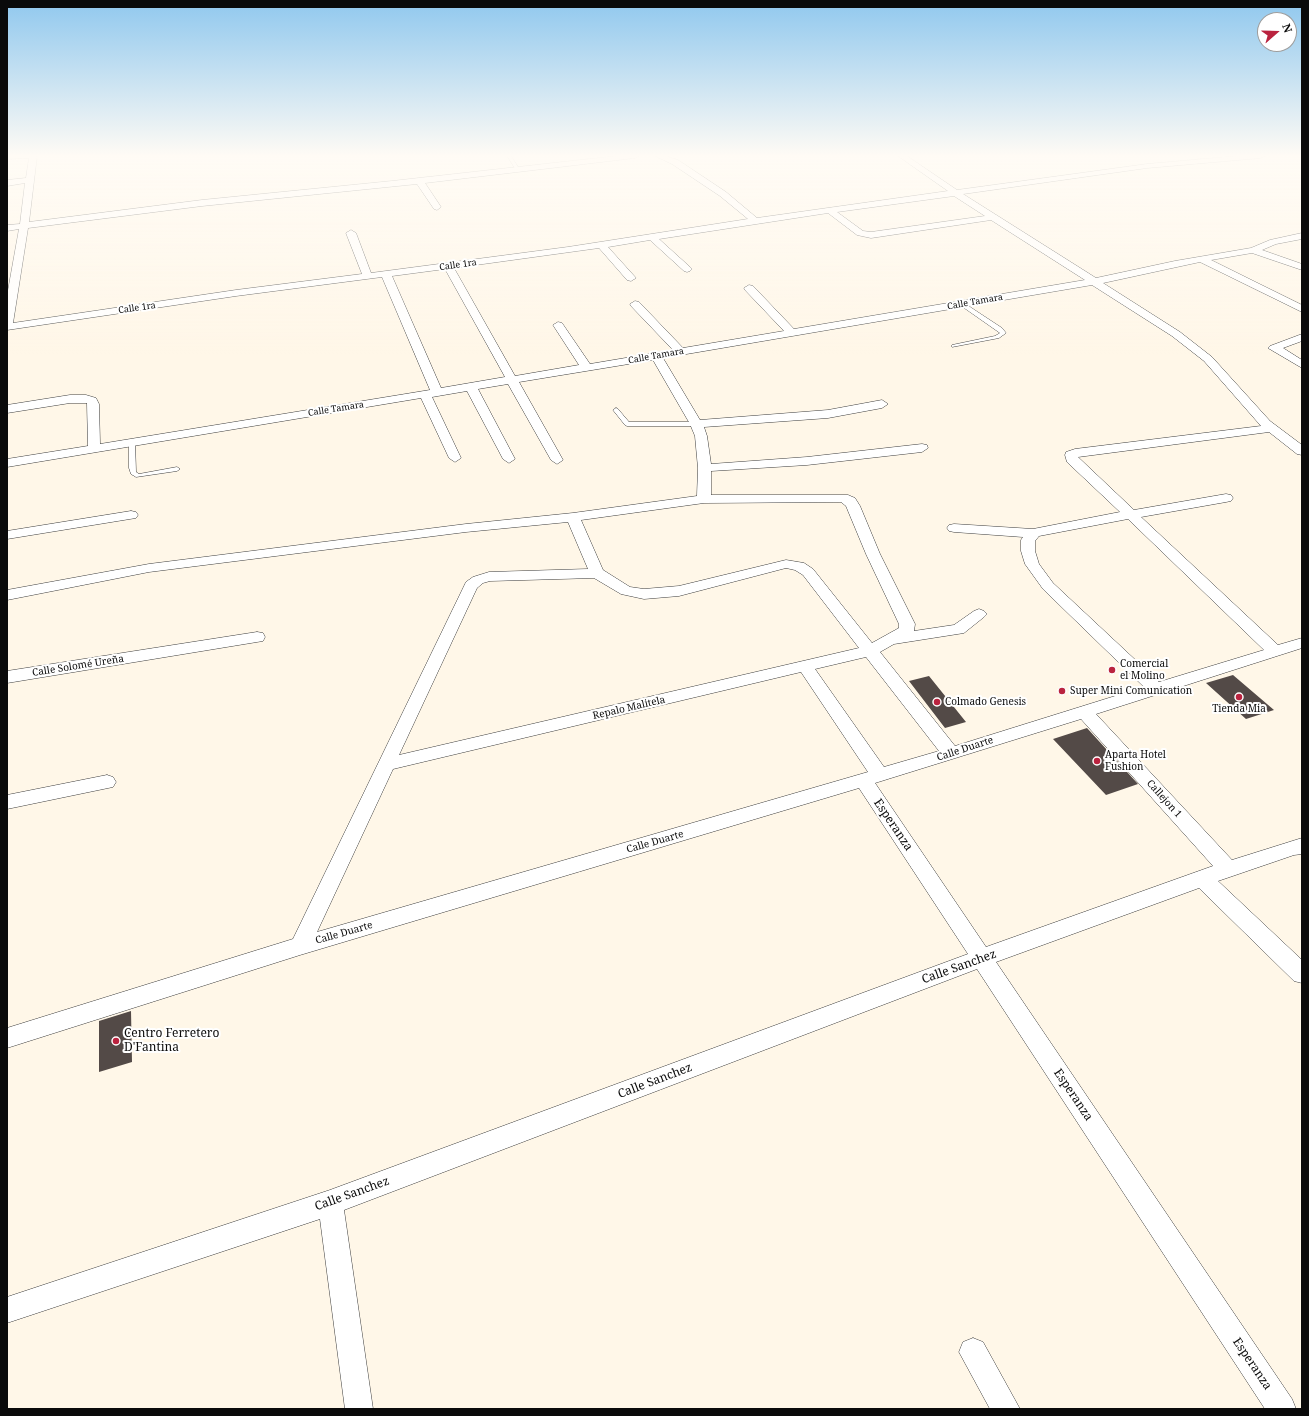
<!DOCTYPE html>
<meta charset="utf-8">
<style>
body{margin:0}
#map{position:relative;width:1309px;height:1416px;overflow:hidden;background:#fff7e8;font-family:"Noto Serif",serif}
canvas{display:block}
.frame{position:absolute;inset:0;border:8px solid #0a0a0a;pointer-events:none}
.north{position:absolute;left:1257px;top:12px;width:40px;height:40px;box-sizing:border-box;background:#fff;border:1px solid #9d9d9d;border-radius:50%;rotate:70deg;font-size:11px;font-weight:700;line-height:16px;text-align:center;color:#0a0a0a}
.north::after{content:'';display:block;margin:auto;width:14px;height:18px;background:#ba233f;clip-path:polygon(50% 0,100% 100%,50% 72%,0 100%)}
</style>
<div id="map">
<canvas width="1309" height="1416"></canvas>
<div class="frame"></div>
<div class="north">N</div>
</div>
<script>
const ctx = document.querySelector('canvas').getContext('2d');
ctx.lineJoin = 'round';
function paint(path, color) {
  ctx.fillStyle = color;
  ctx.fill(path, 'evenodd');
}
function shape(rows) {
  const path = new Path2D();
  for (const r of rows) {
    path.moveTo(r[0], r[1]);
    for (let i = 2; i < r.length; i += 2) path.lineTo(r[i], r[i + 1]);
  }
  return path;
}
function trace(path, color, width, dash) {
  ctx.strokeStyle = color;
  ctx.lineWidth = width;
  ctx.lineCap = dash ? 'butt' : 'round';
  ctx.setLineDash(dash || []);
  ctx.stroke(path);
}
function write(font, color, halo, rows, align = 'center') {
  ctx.font = font + ' "Noto Serif",serif';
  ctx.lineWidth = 4;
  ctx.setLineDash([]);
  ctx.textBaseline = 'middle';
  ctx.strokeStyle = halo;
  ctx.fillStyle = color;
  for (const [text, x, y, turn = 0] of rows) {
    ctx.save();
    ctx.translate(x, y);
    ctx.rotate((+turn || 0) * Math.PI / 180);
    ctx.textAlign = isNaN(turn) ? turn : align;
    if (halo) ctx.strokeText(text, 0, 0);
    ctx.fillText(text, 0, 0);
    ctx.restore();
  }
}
const building = shape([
 [1233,675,1274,710,1246,719,1206,683],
 [929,676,966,722,945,728,909,681],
 [1087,728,1138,784,1106,795,1053,739],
 [131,1011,132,1062,99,1072,99,1021]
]);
const lane = shape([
 [507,156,511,156,520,170,516,170,507,156],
 [960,303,964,303,1002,328,1006,333,999,338,952,347,952,345,995,336,1000,333,960,305,960,303],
 [616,408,618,409,629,422,696,422,699,424,696,426,627,426,625,425,613,410,616,408],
 [132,440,135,442,136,472,139,474,177,467,180,469,177,471,136,477,131,474,129,468,129,442,132,440]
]);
const street = shape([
 [7,156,37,156,29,222,202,200,392,181,616,156,639,156,635,158,425,183,441,207,437,210,434,209,417,184,202,206,28,228,13,323,236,290,362,274,346,233,351,230,356,233,371,273,568,247,748,219,720,196,672,164,655,156,666,156,678,160,726,192,757,218,948,191,898,156,907,156,957,190,1147,164,1236,156,1265,156,1261,158,1147,168,963,194,1096,278,1175,261,1251,248,1270,240,1302,233,1302,239,1276,244,1262,250,1302,264,1302,270,1252,253,1211,260,1302,305,1302,312,1200,262,1103,283,1180,332,1212,357,1270,421,1302,445,1302,455,1297,454,1269,432,1078,457,1134,510,1226,494,1231,495,1233,498,1231,501,1226,502,1141,517,1278,645,1302,638,1302,648,1096,714,1232,860,1302,838,1302,854,1294,855,1218,881,1302,960,1302,983,1294,981,1199,888,996,962,1292,1399,1296,1409,1265,1409,977,969,344,1210,373,1409,345,1409,320,1219,7,1323,7,1297,330,1190,968,954,859,788,300,955,7,1048,7,1028,293,939,466,582,473,577,489,572,588,569,568,522,466,532,149,572,7,600,7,590,149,564,466,524,573,513,697,496,698,468,695,436,690,424,653,360,519,382,563,460,557,464,551,460,508,384,478,389,515,459,509,463,503,459,467,391,432,397,461,458,455,462,449,458,421,398,7,467,7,459,88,446,87,403,70,403,7,413,7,405,70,395,86,395,96,398,99,404,100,444,430,390,382,277,236,296,7,330,7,296,19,229,7,231,7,225,20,224,25,183,7,186,7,180,26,178,29,158,7,159,7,156],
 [954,196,985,216,871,232,863,231,837,212,954,196],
 [828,213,857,235,871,238,991,220,1085,280,794,329,753,286,749,285,744,288,745,290,784,331,683,348,639,302,635,301,630,304,631,306,673,350,590,364,562,323,558,322,553,325,579,365,515,376,454,268,599,248,627,280,631,281,636,278,608,247,650,240,684,271,687,272,690,271,692,269,690,267,659,239,828,213],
 [445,269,505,377,441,388,392,276,445,269],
 [1092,285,1172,336,1204,361,1261,426,1075,449,1066,452,1065,455,1067,462,1120,512,1033,529,954,524,949,525,947,528,949,531,954,532,1023,537,1021,540,1021,551,1025,564,1043,589,1144,687,955,746,880,652,894,644,964,633,984,617,987,614,984,611,979,609,974,611,954,625,914,631,915,624,880,554,860,506,855,498,848,495,711,495,711,471,807,465,922,452,928,448,927,445,922,444,807,457,711,464,707,436,704,427,828,418,882,408,888,404,882,400,828,410,700,420,663,358,1092,285],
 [841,502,846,506,866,554,899,624,899,628,872,643,813,569,804,563,786,560,679,586,644,589,630,587,603,570,581,520,704,503,841,502],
 [1128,519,1264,650,1159,682,1053,583,1039,564,1035,551,1035,541,1039,536,1128,519],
 [786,568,795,570,803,575,859,648,399,755,477,588,483,583,490,581,594,578,621,594,644,599,679,596,786,568],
 [866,657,939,751,884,767,815,669,866,657],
 [801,672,868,772,317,932,393,769,801,672],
 [1081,719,1213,866,986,947,875,783,1081,719],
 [1302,334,1302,341,1283,348,1302,360,1302,368,1268,348,1270,346,1302,334],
 [131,511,136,512,138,515,136,518,7,539,7,531,131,511],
 [257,632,263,633,265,637,263,641,7,683,7,671,257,632],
 [107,775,113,777,116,782,113,787,7,809,7,795,107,775],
 [973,1338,983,1342,1020,1409,990,1409,959,1352,963,1342,973,1338]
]);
const markers = [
 [1112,670,4,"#ba233f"],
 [1062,691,4,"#ba233f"],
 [1239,697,4,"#ba233f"],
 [937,702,4,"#ba233f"],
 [1097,761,4,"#ba233f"],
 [116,1041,4,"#ba233f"]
];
const farStreetnames = [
 ["Calle 1ra",458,265,-8],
 ["Calle Tamara",975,302,-10],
 ["Calle 1ra",137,308,-8],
 ["Calle Tamara",656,356,-10],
 ["Calle Tamara",336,409,-9]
];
const poiNames = [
 ["Comercial",1120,664],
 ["el Molino",1120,676],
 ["Super Mini Comunication",1070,691],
 ["Colmado Genesis",945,702],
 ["Tienda Mia",1239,709,"center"],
 ["Aparta Hotel",1105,755],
 ["Fushion",1105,767]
];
const streetNames = [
 ["Calle Solomé Ureña",78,666,-9],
 ["Repalo Malitela",629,708,-13],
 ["Calle Duarte",965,749,-18],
 ["Callejon 1",1164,799,48],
 ["Calle Duarte",655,842,-16],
 ["Calle Duarte",344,933,-16]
];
const nearStreetnames = [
 ["Esperanza",893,825,56],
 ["Calle Sanchez",959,967,-20],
 ["Calle Sanchez",655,1081,-21],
 ["Esperanza",1073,1095,56],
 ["Calle Sanchez",352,1194,-20],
 ["Esperanza",1252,1364,56]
];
const nearPoinames = [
 ["Centro Ferretero",124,1034],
 ["D'Fantina",124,1048]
];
paint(building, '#534a47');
trace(lane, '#3d3d3d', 1);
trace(street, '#3d3d3d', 1);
paint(lane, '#fff');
paint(street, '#fff');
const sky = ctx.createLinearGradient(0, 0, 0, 354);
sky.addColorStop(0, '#90c8ee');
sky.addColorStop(0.44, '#fffbf5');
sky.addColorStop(1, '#fffbf500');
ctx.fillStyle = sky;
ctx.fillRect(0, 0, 1309, 354);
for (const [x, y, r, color] of markers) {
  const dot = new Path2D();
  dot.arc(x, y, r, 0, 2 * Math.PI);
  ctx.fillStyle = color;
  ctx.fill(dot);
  trace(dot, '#fff', 1.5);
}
write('9px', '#0a0a0a', '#fff', farStreetnames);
write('10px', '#0a0a0a', '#fff', poiNames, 'left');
write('10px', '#0a0a0a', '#fff', streetNames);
write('12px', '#0a0a0a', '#fff', nearStreetnames);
write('12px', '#0a0a0a', '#fff', nearPoinames, 'left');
</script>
